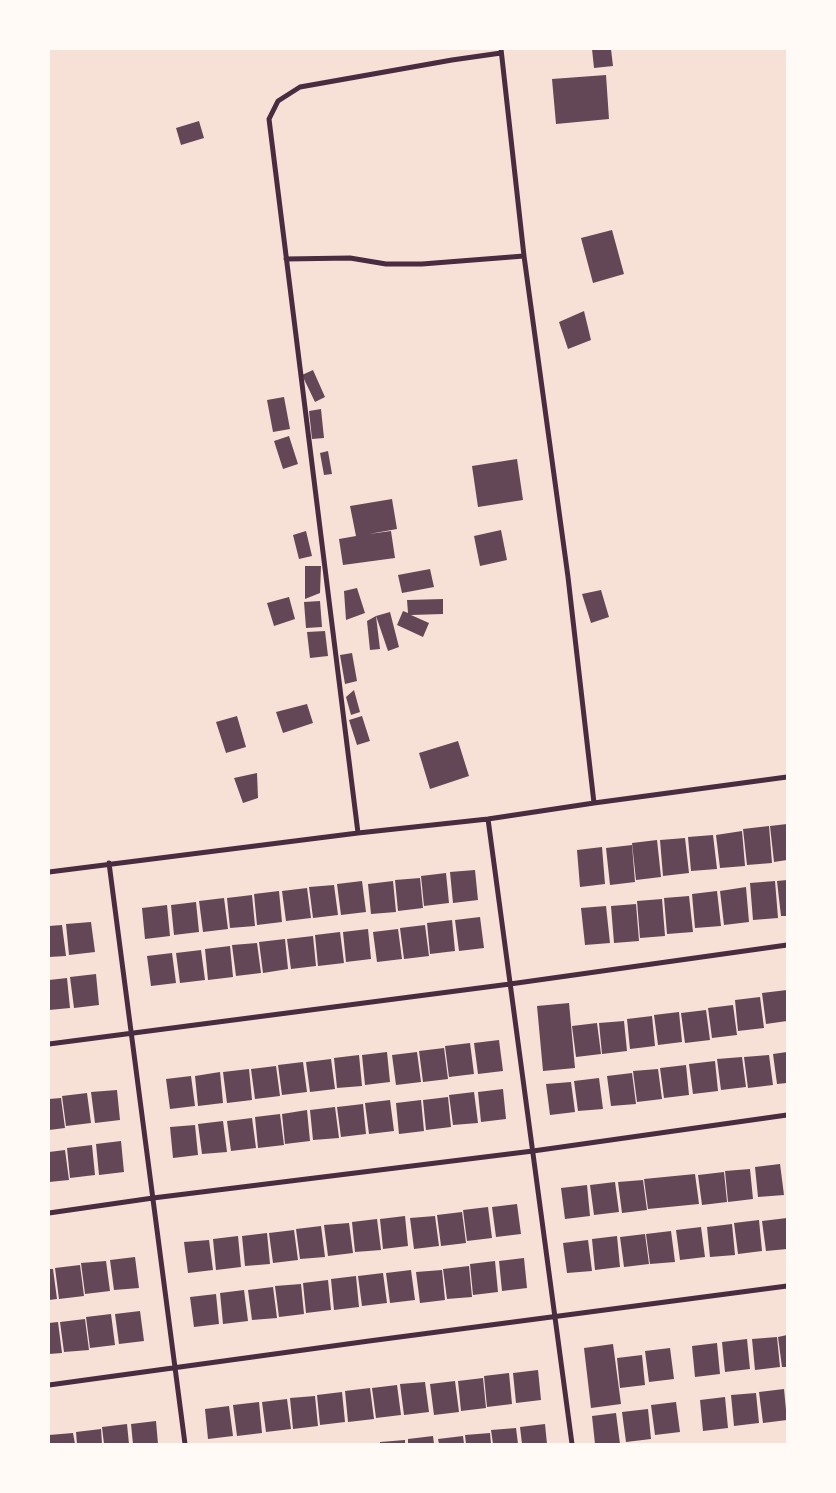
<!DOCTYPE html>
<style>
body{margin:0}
#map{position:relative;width:836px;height:1493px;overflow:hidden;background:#f7e1d7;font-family:Lato,sans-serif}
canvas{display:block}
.frame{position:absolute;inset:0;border:50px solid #fffaf5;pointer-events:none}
</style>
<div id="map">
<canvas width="836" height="1493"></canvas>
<div class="frame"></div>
</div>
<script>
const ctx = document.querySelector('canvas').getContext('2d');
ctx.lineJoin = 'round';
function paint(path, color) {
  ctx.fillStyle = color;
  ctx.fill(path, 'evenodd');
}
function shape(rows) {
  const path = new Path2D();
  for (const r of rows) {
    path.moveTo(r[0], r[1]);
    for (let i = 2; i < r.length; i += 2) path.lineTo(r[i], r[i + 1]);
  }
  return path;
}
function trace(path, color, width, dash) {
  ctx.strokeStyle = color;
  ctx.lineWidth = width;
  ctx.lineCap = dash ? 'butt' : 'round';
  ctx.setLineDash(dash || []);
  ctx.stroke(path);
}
const building = shape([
 [592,49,611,49,613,66,594,68],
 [606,75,609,119,556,124,552,79],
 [199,121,204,138,181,145,176,128],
 [612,230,624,274,593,283,581,238],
 [584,311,591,340,568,349,559,322],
 [313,370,325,397,315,402,302,375],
 [284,397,290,429,273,432,267,400],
 [321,409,324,438,312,439,309,411],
 [289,436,298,464,283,469,274,441],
 [328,451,332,474,324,475,320,453],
 [517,459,523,500,478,507,472,466],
 [392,499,397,529,369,534,391,531,395,558,343,565,339,539,356,536,350,506],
 [501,530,507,560,480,566,474,536],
 [306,531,312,556,299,559,293,535],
 [305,566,321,566,320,593,305,599],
 [430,569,434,587,402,593,398,575],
 [357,588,365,613,346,620,344,591],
 [601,590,609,617,591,623,582,594],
 [289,597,295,619,274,626,267,603],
 [443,599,443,614,411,615,429,623,423,637,397,625,403,611,408,613,407,600],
 [320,601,322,627,306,628,304,602],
 [390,612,399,647,388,651,376,616,380,649,370,650,367,621,376,616],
 [325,631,328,656,310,658,307,632],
 [352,653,357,681,345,684,340,655],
 [354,690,360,712,351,715,346,697],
 [307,704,313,723,283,733,276,712],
 [237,716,246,747,226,753,216,722],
 [362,716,370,741,357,745,349,720],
 [458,741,469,776,430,789,419,753],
 [257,773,258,798,243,803,234,778],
 [787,824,787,860,774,862,770,826],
 [769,826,772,863,747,865,743,829],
 [742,831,745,866,720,868,716,835],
 [713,835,717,869,691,871,688,837],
 [685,838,689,873,663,876,660,840],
 [657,840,661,877,636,880,632,843],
 [632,845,635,882,610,885,606,848],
 [602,847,605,884,580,887,577,850],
 [475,870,478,900,453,903,450,872],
 [446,873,449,903,424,906,421,876],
 [420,878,423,908,398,911,395,880],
 [787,880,787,916,781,916,777,881],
 [362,881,366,912,341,915,337,884],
 [393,881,396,912,371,914,368,884],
 [775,881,778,918,753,920,750,883],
 [334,885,338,915,313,918,309,887],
 [746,887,749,922,724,925,720,891],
 [307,888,311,918,286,921,282,891],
 [279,891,282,922,257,925,254,894],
 [717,891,721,926,695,928,692,894],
 [252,895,255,926,230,928,227,898],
 [689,896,693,932,667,934,664,898],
 [224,898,228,929,203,932,199,901],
 [662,899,665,936,640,938,637,901],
 [196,902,199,932,174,935,171,905],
 [636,904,639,941,614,943,611,906],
 [167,905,170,936,145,939,142,908],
 [606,906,610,943,585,945,581,908],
 [480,917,484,948,459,951,455,920],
 [452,920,455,951,430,954,427,923],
 [91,922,95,952,69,955,66,924],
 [62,925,66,956,49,957,49,926],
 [425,925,429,956,404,959,400,928],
 [368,929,371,959,346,962,343,932],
 [398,929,402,959,377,962,373,932],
 [340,932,344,963,318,966,315,935],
 [313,936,316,966,291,969,287,939],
 [285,939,288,969,263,973,259,942],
 [257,943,261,973,236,976,232,945],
 [230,946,233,977,208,980,205,949],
 [201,950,205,980,180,983,176,953],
 [172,953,176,983,151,986,147,956],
 [96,974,99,1005,74,1008,70,977],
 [67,978,70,1008,49,1010,49,980],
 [787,990,787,1021,766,1024,762,993],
 [760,997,764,1028,738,1031,735,1000],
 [569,1003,575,1068,543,1071,537,1006],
 [733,1005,737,1035,712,1038,708,1008],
 [706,1010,710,1040,685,1043,681,1013],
 [679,1012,682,1042,658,1045,654,1015],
 [652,1016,655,1046,630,1049,627,1019],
 [624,1021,627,1051,602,1054,599,1023],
 [597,1023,601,1054,576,1057,572,1026],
 [499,1040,503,1071,478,1074,474,1043],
 [470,1043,474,1074,449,1077,445,1046],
 [444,1048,448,1079,423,1082,419,1051],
 [387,1052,390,1082,365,1085,362,1055],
 [417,1052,421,1082,396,1085,392,1055],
 [787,1052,787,1083,777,1084,773,1054],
 [359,1055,362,1086,337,1088,334,1058],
 [769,1055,773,1085,748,1088,744,1057],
 [742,1057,746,1087,721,1090,717,1059],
 [331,1059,335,1089,310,1092,306,1062],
 [715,1061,718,1091,693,1094,689,1064],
 [303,1062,307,1092,282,1095,278,1065],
 [686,1065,689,1095,664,1098,660,1068],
 [276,1066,280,1096,255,1099,251,1069],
 [249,1069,252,1100,227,1103,223,1072],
 [658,1069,662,1099,637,1102,633,1071],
 [220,1072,223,1103,198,1106,195,1076],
 [632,1073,636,1104,611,1106,607,1076],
 [191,1076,195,1106,170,1109,166,1079],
 [599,1078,603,1109,578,1111,574,1081],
 [571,1082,575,1112,550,1115,546,1084],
 [503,1089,506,1119,481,1122,478,1092],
 [117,1090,120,1120,95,1123,91,1092],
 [474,1092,478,1123,453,1125,449,1095],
 [87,1093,91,1123,66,1126,62,1096],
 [448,1097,451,1127,426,1130,423,1100],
 [61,1098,65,1128,49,1130,49,1099],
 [390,1100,394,1131,369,1134,365,1103],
 [421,1100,424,1131,399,1134,396,1103],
 [363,1104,366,1134,341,1137,337,1107],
 [335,1107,339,1138,313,1140,310,1110],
 [307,1110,310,1141,285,1144,282,1114],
 [280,1114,284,1145,258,1148,255,1117],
 [252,1118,256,1148,231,1151,227,1121],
 [223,1121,227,1152,202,1154,198,1124],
 [195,1125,198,1155,173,1158,170,1127],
 [121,1141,124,1172,99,1175,96,1144],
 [92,1145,95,1175,70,1178,67,1148],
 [65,1150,69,1180,49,1182,49,1152],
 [780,1164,784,1195,758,1197,755,1167],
 [750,1169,753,1199,728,1202,725,1171],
 [724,1172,727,1202,702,1205,698,1175],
 [695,1174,699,1204,648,1209,644,1179],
 [643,1180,647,1210,622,1213,618,1182],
 [615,1182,619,1212,594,1215,590,1185],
 [587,1185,590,1216,565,1219,561,1188],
 [517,1204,521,1234,496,1237,492,1207],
 [488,1207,492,1238,467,1241,463,1210],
 [462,1212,466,1243,441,1246,437,1215],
 [405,1216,408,1246,383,1249,380,1219],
 [435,1216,439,1246,414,1249,410,1218],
 [787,1218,787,1249,766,1251,762,1221],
 [377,1219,381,1250,355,1252,352,1222],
 [759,1220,762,1251,738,1254,734,1223],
 [349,1223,353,1253,328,1256,324,1225],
 [732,1224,735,1255,710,1257,707,1227],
 [321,1226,325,1257,300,1259,296,1229],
 [701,1227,705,1257,680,1260,676,1230],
 [294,1230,298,1260,273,1263,269,1233],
 [671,1231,675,1262,650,1264,646,1234],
 [267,1233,270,1264,245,1266,242,1236],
 [645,1234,649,1264,624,1267,620,1237],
 [238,1236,241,1267,216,1270,213,1239],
 [617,1236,620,1267,595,1270,592,1239],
 [209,1240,213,1270,188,1273,184,1242],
 [588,1240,592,1271,567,1273,563,1243],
 [135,1257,139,1288,114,1290,110,1260],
 [524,1258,527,1288,502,1291,499,1261],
 [106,1261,110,1291,85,1294,81,1263],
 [495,1261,498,1292,473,1295,470,1264],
 [80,1265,84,1296,59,1299,55,1268],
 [469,1266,472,1297,447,1299,443,1269],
 [49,1269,53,1269,57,1299,49,1300],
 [411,1270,415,1300,390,1303,386,1273],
 [442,1270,445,1300,420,1303,416,1272],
 [383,1273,387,1303,362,1306,358,1276],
 [356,1276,359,1307,334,1310,331,1279],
 [328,1280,331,1310,306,1313,303,1283],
 [301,1284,304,1314,279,1317,275,1286],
 [273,1287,277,1318,252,1320,248,1290],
 [244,1290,248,1321,223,1324,220,1293],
 [216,1294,219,1324,194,1327,190,1297],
 [140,1311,144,1341,119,1344,115,1314],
 [111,1314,115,1345,90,1348,86,1317],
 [85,1319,89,1350,64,1352,60,1322],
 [58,1322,62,1353,49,1354,49,1323],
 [787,1335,787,1367,782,1367,778,1337],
 [777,1337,780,1367,755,1370,752,1339],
 [747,1339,750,1369,725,1372,722,1342],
 [717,1343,720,1374,695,1377,692,1346],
 [613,1344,621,1404,591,1408,584,1348],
 [670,1348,674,1379,649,1382,645,1351],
 [642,1355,645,1385,620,1388,617,1358],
 [538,1370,541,1400,516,1403,513,1373],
 [509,1373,512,1404,487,1407,484,1376],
 [483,1378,486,1408,461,1411,458,1381],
 [455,1381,459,1412,434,1415,430,1384],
 [425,1382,429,1412,404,1415,400,1384],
 [397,1385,401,1415,376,1418,372,1388],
 [370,1388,374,1419,348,1422,345,1391],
 [784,1389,787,1420,763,1423,759,1392],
 [342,1392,345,1422,320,1425,317,1395],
 [756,1393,759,1423,734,1426,731,1395],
 [315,1396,318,1426,293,1429,290,1398],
 [725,1397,728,1428,703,1431,700,1400],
 [287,1399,291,1429,266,1432,262,1402],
 [259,1402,262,1433,237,1436,233,1405],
 [676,1402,680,1432,655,1435,651,1405],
 [229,1406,233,1436,208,1439,205,1409],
 [648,1409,651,1439,626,1442,622,1412],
 [616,1413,620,1444,595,1444,592,1416],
 [156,1421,158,1444,133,1444,131,1424],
 [127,1424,129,1444,104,1444,102,1427],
 [545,1424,547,1444,522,1444,520,1427],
 [516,1428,518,1444,493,1444,491,1430],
 [101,1429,102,1444,77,1444,76,1432],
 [73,1433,75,1444,49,1444,49,1435],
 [490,1433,491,1444,466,1444,465,1435],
 [433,1436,434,1444,408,1444,408,1439],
 [463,1436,464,1444,439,1444,438,1439],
 [405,1440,405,1444,380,1444,380,1442]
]);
const minor = shape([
 [501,49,524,256,568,577,594,803],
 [286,259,350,258,386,264,422,264,524,256],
 [488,819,572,1444],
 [358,833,269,119,278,101,300,87,452,60,501,53],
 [109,863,185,1444],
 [49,872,358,833,488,819,594,803,787,777],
 [49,1044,510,984,787,945],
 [49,1213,153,1198,533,1151,787,1115],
 [49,1385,369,1341,787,1286]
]);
paint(building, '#644757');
trace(minor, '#4a2c40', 5);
</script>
